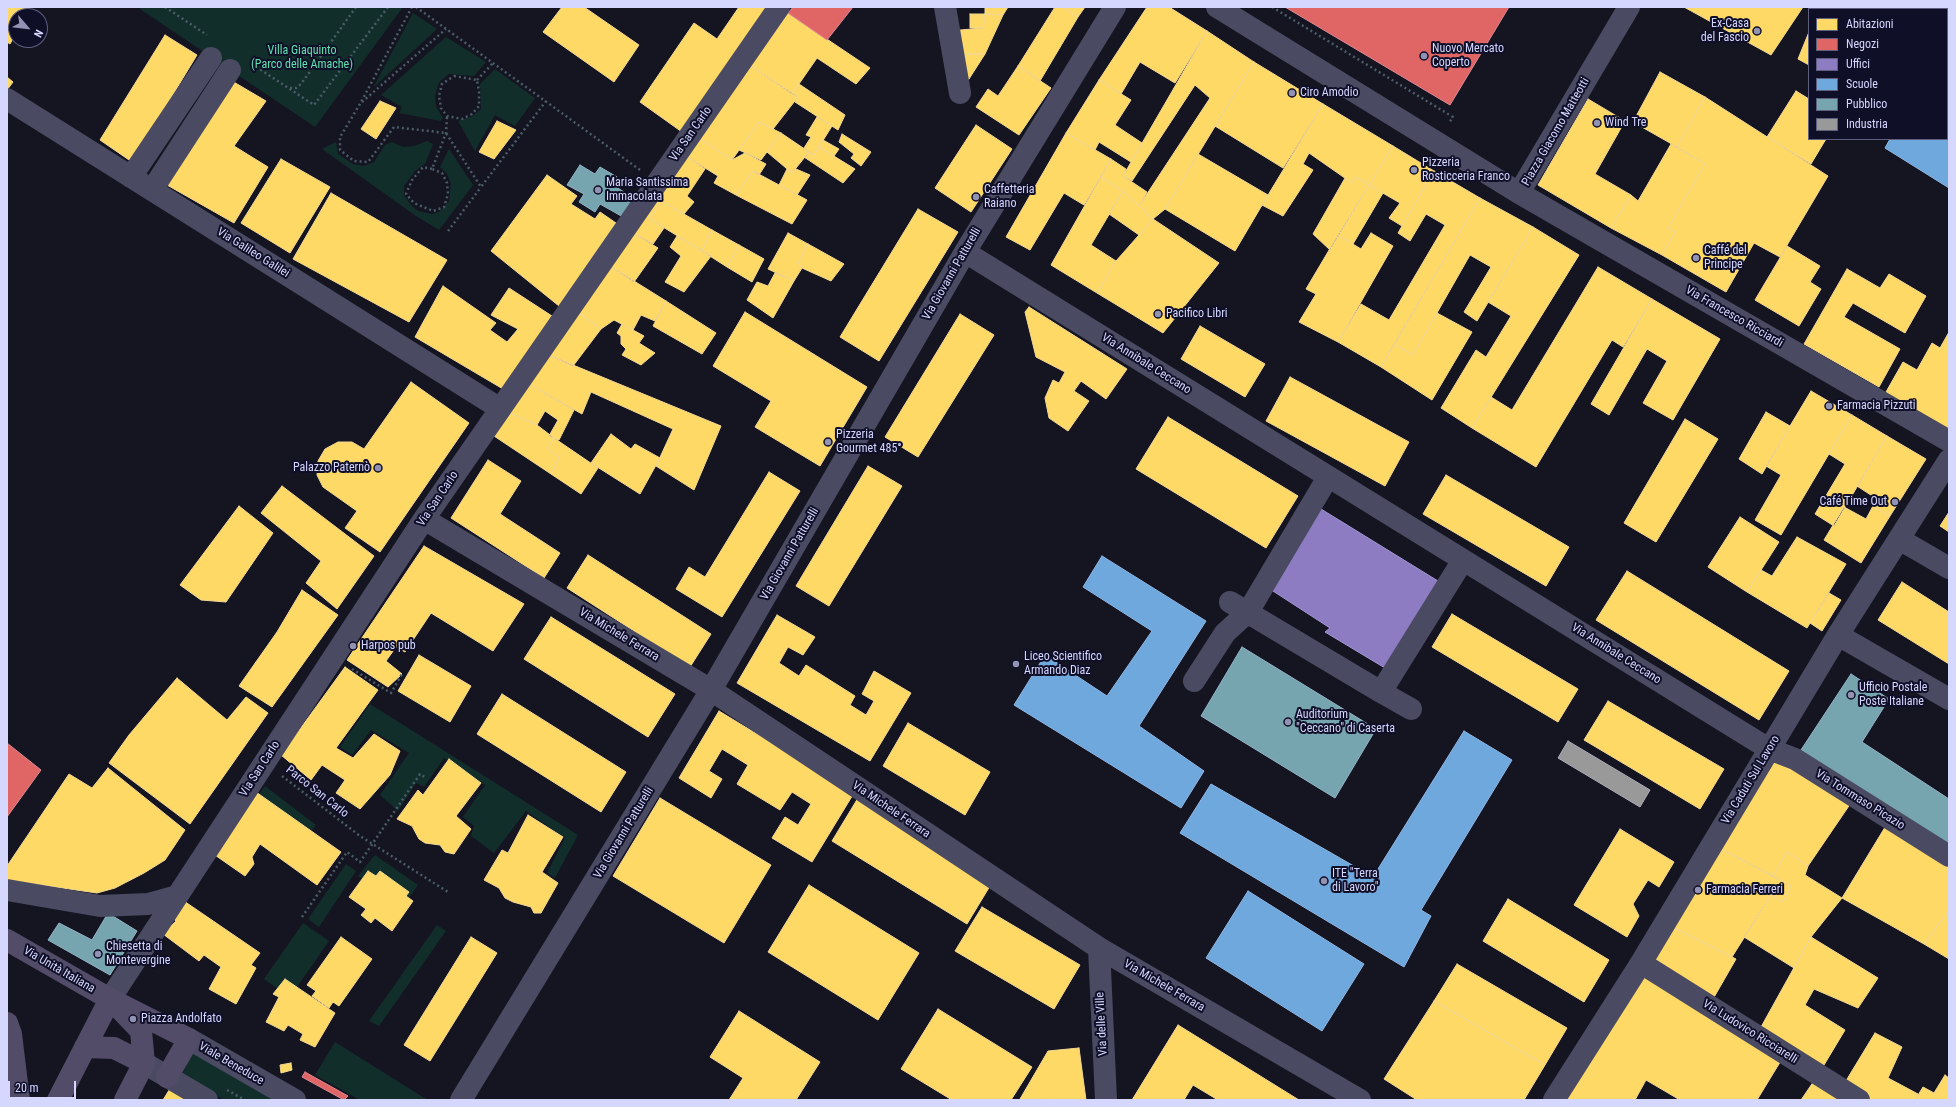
<!DOCTYPE html>
<meta charset="utf-8">
<style>
body{margin:0}
#map{position:relative;width:1956px;height:1107px;overflow:hidden;background:#151522;font-family:"Roboto Condensed",sans-serif}
canvas{display:block}
.frame{position:absolute;inset:0;border:8px solid #d6d7ff;pointer-events:none}
.legend{position:absolute;left:1808px;top:8px;width:140px;height:132px;box-sizing:border-box;background:#100f28;border:1px solid #5f5f7e;margin:0;padding:5px 7px;list-style:none;font-size:12px;color:#d6d7ff}
.legend li{display:flex;align-items:center;gap:8px;height:20px}
.legend b{width:20px;border:1px solid #5f5f7e}
.north{position:absolute;left:8px;top:8px;width:40px;height:40px;box-sizing:border-box;background:#100f28;border:1px solid #5f5f7e;border-radius:50%;rotate:118deg;font-size:11px;font-weight:700;line-height:16px;text-align:center;color:#d6d7ff}
.north::after{content:'';display:block;margin:auto;width:14px;height:18px;background:#9293b2;clip-path:polygon(50% 0,100% 100%,50% 72%,0 100%)}
.scale{position:absolute;left:8px;top:1081px;width:68px;height:18px;box-sizing:border-box;border:2px solid #d6d7ff;border-top:0;padding-left:5px;font-size:12px;line-height:14px;white-space:nowrap;color:#d6d7ff;-webkit-text-stroke:3px #100f28;paint-order:stroke}
</style>
<div id="map">
<canvas width="1956" height="1107"></canvas>
<div class="frame"></div>
<ul class="legend">
<li><b style="height:11px;background:#ffd966"></b>Abitazioni</li>
<li><b style="height:11px;background:#e06666"></b>Negozi</li>
<li><b style="height:11px;background:#8e7cc3"></b>Uffici</li>
<li><b style="height:11px;background:#6fa8dc"></b>Scuole</li>
<li><b style="height:11px;background:#76a5af"></b>Pubblico</li>
<li><b style="height:11px;background:#999"></b>Industria</li>
</ul>
<div class="north">N</div>
<div class="scale">20 m</div>
</div>
<script>
const ctx = document.querySelector('canvas').getContext('2d');
ctx.lineJoin = 'round';
function paint(path, color) {
  ctx.fillStyle = color;
  ctx.fill(path, 'evenodd');
}
function shape(rows) {
  const path = new Path2D();
  for (const r of rows) {
    path.moveTo(r[0], r[1]);
    for (let i = 2; i < r.length; i += 2) path.lineTo(r[i], r[i + 1]);
  }
  return path;
}
function trace(path, color, width, dash) {
  ctx.strokeStyle = color;
  ctx.lineWidth = width;
  ctx.lineCap = dash ? 'butt' : 'round';
  ctx.setLineDash(dash || []);
  ctx.stroke(path);
}
function write(font, color, halo, rows, align = 'center') {
  ctx.font = font + ' "Roboto Condensed",sans-serif';
  ctx.lineWidth = 4;
  ctx.setLineDash([]);
  ctx.textBaseline = 'middle';
  ctx.strokeStyle = halo;
  ctx.fillStyle = color;
  for (const [text, x, y, turn = 0] of rows) {
    ctx.save();
    ctx.translate(x, y);
    ctx.rotate((+turn || 0) * Math.PI / 180);
    ctx.textAlign = isNaN(turn) ? turn : align;
    if (halo) ctx.strokeText(text, 0, 0);
    ctx.fillText(text, 0, 0);
    ctx.restore();
  }
}
const green = shape([
 [142,7,403,7,315,127,140,9],
 [413,13,437,29,373,88],
 [446,37,486,62,474,76,449,74,439,82,435,96,436,107,443,118,441,121,399,113,402,107,381,95],
 [495,69,535,98,515,126,495,115,475,151,458,121,471,117,481,109,480,84],
 [427,141,433,144,425,164,415,171,404,186,404,195,410,204,418,211,432,214,439,212,449,201,451,184,447,174,440,167,449,149,473,185,439,230,416,216,322,149,336,142,338,154,353,164,364,166,374,162,385,145,392,142,403,147,414,146],
 [370,704,578,835,555,878,547,873,565,838,526,811,494,853,471,836,474,826,463,817,485,785,444,758,424,787,416,783,398,811,380,795,409,753,371,730,352,755,340,747],
 [265,786,316,825,300,844,249,809],
 [375,855,418,885,402,908,358,876],
 [346,864,356,871,319,927,308,919],
 [303,923,329,941,290,997,264,979],
 [437,925,446,931,379,1026,369,1021],
 [335,1042,426,1099,426,1100,360,1100,315,1075],
 [192,1053,275,1100,224,1100,182,1075]
]);
const homes = shape([
 [7,7,30,7,25,16,16,16,16,33,10,44,7,42,7,7],
 [562,7,584,7,639,45,614,82,543,32,562,7],
 [739,7,770,7,682,132,640,102,694,23,717,39,739,7],
 [985,7,1008,7,1003,15,985,14,985,7],
 [1055,7,1063,7,1078,17,1040,81,1018,66,1055,7],
 [1063,7,1085,7,1078,17,1063,7],
 [1147,7,1169,7,1207,31,1175,83,1140,62,1121,94,1099,80,1147,7],
 [1684,7,1803,7,1771,55,1684,7],
 [1885,7,1906,7,1905,9,1888,9,1885,7],
 [1916,7,1949,7,1949,56,1947,55,1947,9,1915,9,1916,7],
 [788,13,870,68,856,84,817,58,792,94,751,66,788,13],
 [970,14,985,14,983,28,970,28,970,14],
 [985,14,1003,15,985,54,953,54,949,31,983,28,985,14],
 [1207,31,1254,62,1165,209,1153,219,1139,206,1210,98,1195,85,1132,181,1123,176,1207,31],
 [1809,32,1809,65,1798,59,1809,32],
 [165,35,197,55,132,162,100,140,165,35],
 [953,54,985,54,960,93,953,54],
 [1254,62,1323,104,1283,168,1215,126,1254,62],
 [751,66,798,97,773,129,759,122,732,160,699,138,751,66],
 [1018,66,1051,88,1019,135,976,107,988,89,998,96,1018,66],
 [1660,72,1705,97,1677,147,1633,122,1660,72],
 [7,77,13,82,7,90,7,77],
 [1099,80,1131,100,1115,125,1142,143,1131,162,1099,142,1095,150,1066,133,1099,80],
 [232,81,266,101,234,146,268,167,234,223,167,185,232,81],
 [799,84,845,115,838,130,795,102,798,97,792,94,799,84],
 [1796,91,1809,99,1809,139,1826,139,1811,164,1767,137,1796,91],
 [1705,97,1828,176,1780,257,1754,243,1726,292,1662,255,1675,232,1668,228,1705,164,1677,147,1705,97],
 [1588,99,1625,121,1595,174,1631,195,1611,228,1538,185,1588,99],
 [380,101,396,108,376,139,361,129,380,101],
 [1323,104,1393,146,1369,185,1356,177,1352,183,1309,153,1303,164,1313,170,1283,216,1262,205,1323,104],
 [817,117,832,126,814,155,804,148,811,137,806,135,817,117],
 [497,121,516,130,494,159,479,152,497,121],
 [759,122,781,133,761,160,739,150,759,122],
 [976,125,1012,149,971,212,935,188,976,125],
 [781,133,809,152,792,173,767,152,781,133],
 [1066,133,1111,159,1084,205,1064,193,1030,250,1006,237,1066,133],
 [842,134,871,152,861,166,851,158,854,154,839,142,842,134],
 [699,138,732,160,745,153,766,164,759,175,753,171,736,195,714,183,718,176,686,156,699,138],
 [823,140,839,149,834,156,819,147,823,140],
 [1671,144,1705,164,1668,228,1675,232,1662,255,1611,228,1631,195,1638,201,1671,144],
 [1393,146,1434,171,1402,226,1389,218,1400,203,1369,185,1393,146],
 [819,147,855,169,843,183,804,157,809,152,814,155,819,147],
 [679,151,705,169,687,196,694,202,684,214,648,194,679,151],
 [1198,154,1268,195,1235,251,1165,209,1198,154],
 [281,159,330,187,290,253,241,223,281,159],
 [1111,159,1126,169,1123,176,1147,192,1139,206,1123,191,1101,177,1111,159],
 [787,169,792,173,796,169,810,175,797,195,779,185,787,169],
 [753,171,807,200,792,224,736,195,753,171],
 [1434,171,1480,198,1381,367,1338,342,1361,304,1389,320,1445,225,1426,214,1410,241,1398,233,1434,171],
 [547,175,577,196,571,204,595,219,600,212,616,223,559,306,491,251,547,175],
 [1101,177,1123,191,1091,245,1116,261,1097,293,1051,265,1101,177],
 [1356,177,1369,185,1330,250,1313,234,1345,178,1352,183,1356,177],
 [1369,185,1383,193,1353,244,1338,235,1369,185],
 [1123,191,1153,219,1139,235,1109,214,1123,191],
 [331,193,447,260,409,322,293,259,331,193],
 [648,194,661,201,650,219,664,228,653,244,625,228,648,194],
 [1480,198,1533,227,1477,321,1464,312,1491,267,1470,255,1413,355,1394,344,1480,198],
 [661,201,712,230,702,251,650,219,661,201],
 [918,209,958,232,879,361,840,337,918,209],
 [1153,219,1219,263,1163,333,1097,293,1116,261,1153,219],
 [1533,227,1579,255,1472,428,1441,408,1476,350,1486,357,1511,316,1488,302,1533,227],
 [625,228,658,248,634,282,602,261,625,228],
 [712,230,739,245,727,267,702,251,712,230],
 [788,233,808,244,798,263,802,268,794,281,768,269,788,233],
 [1371,233,1393,246,1338,342,1299,322,1316,294,1306,289,1338,235,1361,249,1371,233],
 [677,236,711,256,684,292,665,282,681,256,670,247,677,236],
 [808,244,844,264,831,281,802,268,798,263,808,244],
 [739,245,764,259,752,282,727,267,739,245],
 [1787,246,1820,266,1810,282,1821,289,1799,326,1755,300,1787,246],
 [602,261,666,301,655,321,641,315,633,330,614,320,601,329,570,306,602,261],
 [1598,267,1652,299,1623,347,1612,340,1536,467,1472,428,1491,397,1512,410,1598,267],
 [1847,269,1880,288,1889,274,1926,296,1905,333,1853,303,1844,317,1900,349,1879,387,1804,344,1847,269],
 [775,273,794,281,773,318,747,300,757,282,768,286,775,273],
 [443,286,496,323,490,330,507,342,518,329,491,315,509,288,552,316,503,389,415,337,443,286],
 [1652,299,1720,339,1673,420,1643,403,1667,361,1647,349,1609,415,1591,404,1652,299],
 [666,301,716,333,702,354,653,326,666,301],
 [570,306,601,329,573,366,539,351,570,306],
 [1029,307,1127,369,1106,399,1081,381,1074,391,1089,401,1068,431,1049,418,1045,398,1053,380,1059,383,1065,372,1036,357,1025,312,1029,307],
 [745,312,867,387,820,466,755,427,771,401,713,366,745,312],
 [1437,313,1472,332,1432,400,1381,367,1394,344,1413,355,1437,313],
 [960,314,994,335,918,457,885,437,960,314],
 [622,324,644,336,639,343,655,353,641,365,622,355,626,349,621,344,621,336,617,333,622,324],
 [1200,326,1265,364,1245,397,1181,359,1200,326],
 [1949,332,1949,431,1882,399,1903,362,1917,370,1932,343,1940,348,1949,332],
 [539,351,721,426,694,490,656,466,673,429,591,392,582,414,520,379,539,351],
 [1290,377,1409,442,1385,486,1266,421,1290,377],
 [520,379,574,410,559,440,549,436,558,420,545,411,537,425,499,408,520,379],
 [411,382,469,423,380,552,345,528,357,511,323,487,317,475,318,461,325,449,338,442,352,442,364,449,411,382],
 [1811,391,1852,415,1781,535,1755,520,1781,475,1766,466,1811,391],
 [499,408,537,425,554,438,548,448,559,458,551,474,485,430,499,408],
 [1766,412,1790,426,1762,474,1739,459,1766,412],
 [1852,415,1887,436,1834,526,1815,514,1845,464,1829,454,1852,415],
 [1168,417,1298,496,1266,548,1136,469,1168,417],
 [1685,419,1718,439,1656,542,1624,523,1685,419],
 [611,434,631,449,635,444,660,458,640,494,591,463,611,434],
 [1887,436,1926,459,1890,516,1873,506,1877,499,1857,486,1887,436],
 [554,438,598,468,581,494,551,474,559,458,548,448,554,438],
 [488,460,521,481,500,514,560,553,544,578,451,518,488,460],
 [868,466,902,486,829,606,796,586,868,466],
 [769,472,800,491,722,617,676,589,689,567,705,577,769,472],
 [1446,475,1569,547,1546,586,1423,514,1446,475],
 [282,486,374,556,337,609,306,583,321,561,261,513,282,486],
 [239,506,273,533,226,602,201,600,180,585,239,506],
 [1873,506,1890,516,1861,563,1824,540,1844,507,1866,519,1873,506],
 [1949,512,1949,532,1940,526,1949,512],
 [1740,517,1779,542,1747,592,1708,567,1740,517],
 [1797,537,1846,564,1807,628,1747,592,1761,570,1772,576,1797,537],
 [424,546,524,604,493,651,431,613,405,652,396,647,386,661,402,674,388,687,347,660,424,546],
 [588,555,711,634,690,667,567,588,588,555],
 [1627,571,1789,671,1759,720,1596,620,1627,571],
 [1902,582,1949,612,1949,664,1878,620,1902,582],
 [302,590,338,615,272,707,239,686,277,632,302,590],
 [1829,593,1841,600,1822,631,1810,623,1829,593],
 [1452,614,1578,689,1558,722,1432,647,1452,614],
 [777,615,815,637,803,655,788,647,779,663,799,676,806,665,855,696,850,705,866,715,874,701,862,694,874,671,911,693,870,761,737,683,777,615],
 [551,617,675,694,648,737,524,659,551,617],
 [419,655,471,686,450,722,398,691,419,655],
 [345,667,378,690,336,748,353,758,374,734,400,751,390,775,360,809,336,793,345,780,322,765,311,780,281,755,345,667],
 [177,678,227,720,246,697,268,713,190,824,109,763,129,735,177,678],
 [502,694,626,772,601,812,477,734,502,694],
 [1608,701,1724,769,1700,809,1584,740,1608,701],
 [719,711,854,793,812,862,772,838,785,817,798,825,811,804,792,792,780,810,737,784,748,765,722,749,709,771,722,779,711,798,679,778,719,711],
 [908,723,990,772,965,815,883,766,908,723],
 [1769,749,1855,797,1808,866,1787,852,1773,876,1712,844,1769,749],
 [449,759,481,783,456,816,471,829,454,854,445,852,440,845,425,843,419,839,412,826,397,819,418,790,423,795,449,759],
 [108,768,185,830,165,860,144,873,115,888,97,893,7,880,7,866,69,774,92,788,108,768],
 [256,792,341,852,317,885,260,844,252,857,254,864,245,876,212,853,256,792],
 [660,798,771,865,724,943,613,876,660,798],
 [858,798,993,881,967,924,832,841,858,798],
 [528,815,563,837,542,872,558,883,541,913,534,913,531,907,513,902,505,898,499,888,484,880,502,850,508,853,528,815],
 [1890,819,1949,856,1949,910,1924,944,1842,898,1890,819],
 [1620,829,1674,862,1659,887,1648,880,1633,904,1639,916,1627,937,1574,905,1620,829],
 [1712,844,1791,886,1783,902,1771,895,1732,957,1665,923,1712,844],
 [1787,852,1808,866,1805,875,1842,898,1811,937,1794,968,1744,937,1771,895,1783,902,1791,886,1773,876,1787,852],
 [368,871,376,876,380,871,409,892,406,896,413,901,392,931,375,918,371,923,361,915,366,909,349,897,368,871],
 [809,885,919,953,878,1020,768,952,809,885],
 [181,899,260,953,251,965,256,968,236,1004,209,989,221,967,204,955,199,961,163,934,176,921,170,916,181,899],
 [1508,899,1609,960,1584,1002,1483,941,1508,899],
 [982,907,1080,965,1054,1009,955,951,982,907],
 [1949,910,1949,959,1924,944,1949,910],
 [1665,923,1736,959,1709,1006,1641,963,1665,923],
 [341,937,372,959,339,1006,333,1002,329,1008,312,996,316,991,307,985,341,937],
 [471,937,497,953,430,1061,404,1045,471,937],
 [1811,937,1878,978,1858,1008,1814,989,1805,1005,1845,1030,1818,1075,1756,1036,1811,937],
 [1641,963,1785,1054,1757,1100,1680,1100,1646,1080,1635,1100,1554,1100,1641,963],
 [1457,964,1567,1028,1545,1065,1434,1001,1457,964],
 [285,979,335,1013,315,1047,300,1040,303,1034,288,1025,284,1031,266,1022,279,997,273,994,285,979],
 [1434,1001,1545,1065,1524,1100,1417,1100,1384,1079,1434,1001],
 [938,1009,1032,1067,1011,1100,952,1100,901,1069,938,1009],
 [739,1011,820,1062,796,1100,729,1100,743,1078,710,1057,739,1011],
 [1178,1025,1299,1100,1218,1100,1193,1085,1184,1100,1132,1100,1178,1025],
 [1875,1033,1902,1047,1888,1078,1918,1094,1915,1100,1859,1100,1841,1089,1875,1033],
 [1079,1048,1086,1100,1020,1099,1048,1051,1079,1048],
 [291,1063,292,1070,281,1073,280,1065,291,1063],
 [1818,1075,1859,1100,1801,1100,1818,1075],
 [1945,1075,1949,1078,1949,1100,1915,1100,1923,1087,1934,1093,1945,1075],
 [171,1087,195,1100,163,1100,171,1087]
]);
const shops = shape([
 [793,7,853,7,827,40,788,13,793,7],
 [1285,7,1509,7,1450,105,1285,7],
 [7,743,41,770,7,817,7,743],
 [305,1072,348,1096,344,1100,302,1077,305,1072]
]);
const offices = shape([
 [1321,509,1438,581,1385,668,1325,632,1330,628,1273,591,1321,509]
]);
const schools = shape([
 [1947,81,1949,82,1949,188,1885,148,1890,139,1947,139,1947,81],
 [1102,556,1206,621,1139,726,1204,771,1181,808,1014,705,1045,655,1107,696,1152,631,1083,587,1102,556],
 [1464,731,1512,760,1421,910,1431,916,1404,967,1180,833,1211,784,1373,877,1464,731],
 [1248,891,1364,964,1322,1031,1206,958,1248,891]
]);
const public = shape([
 [580,165,595,174,600,167,617,177,613,185,635,199,623,217,600,204,595,212,579,202,584,194,567,185,580,165],
 [1242,647,1376,729,1335,798,1201,716,1242,647],
 [1851,674,1889,699,1862,742,1949,799,1949,856,1795,759,1851,674],
 [108,913,137,931,110,975,48,940,59,923,92,940,108,913]
]);
const industry = shape([
 [1568,741,1650,790,1640,807,1558,758,1568,741]
]);
const path = shape([
 [165,7,207,35],
 [412,7,360,104,340,137,340,150,354,161,368,162,394,127,446,133,481,187,546,101],
 [416,7,640,170],
 [1272,7,1453,117,1449,123],
 [252,64,314,105,388,7],
 [454,76,477,80,479,92,479,106,472,114,462,119,447,116,441,108,439,96,442,84,454,76],
 [477,80,493,63],
 [290,88,296,88,301,84,356,7],
 [362,102,446,29],
 [432,169,423,167,412,180,406,194,414,203,433,211,444,207,448,194,447,183,442,173,432,169,446,133,447,116],
 [448,231,481,187],
 [352,669,391,693,402,674],
 [282,776,360,836,448,892],
 [302,917,347,852,360,862,420,774,426,778],
 [227,1090,245,1100]
]);
const minor = shape([
 [945,7,960,93],
 [1217,7,1519,193,1949,441],
 [7,99,499,408],
 [131,177,211,58],
 [152,190,230,70],
 [1519,193,1629,7],
 [965,252,1769,749,1795,759,1949,856],
 [424,519,711,690,1099,948,1360,1100],
 [1899,539,1949,568],
 [1230,602,1381,692,1463,560],
 [1838,635,1949,699],
 [1194,681,1225,633,1248,612,1328,477],
 [1381,692,1411,709],
 [7,890,100,906,148,904,177,896],
 [1099,948,1106,1100],
 [1641,963,1859,1100],
 [110,999,424,519,779,7],
 [189,1039,295,1100],
 [144,1063,207,1100],
 [461,1100,711,690,965,252,1115,7],
 [1554,1100,1641,963,1838,635,1949,460]
]);
const major = shape([
 [7,940,110,999,189,1039,167,1077],
 [121,1010,141,1031,144,1063],
 [7,1023,11,1034,19,1100],
 [85,1047,114,1048,144,1063],
 [58,1100,110,999],
 [125,1100,144,1063]
]);
const markers = [
 [1757,31,4,"#9293b2"],
 [1424,56,4,"#9293b2"],
 [1292,93,4,"#9293b2"],
 [1597,123,4,"#9293b2"],
 [1414,170,4,"#9293b2"],
 [598,190,4,"#9293b2"],
 [976,197,4,"#9293b2"],
 [1696,258,4,"#9293b2"],
 [1158,314,4,"#9293b2"],
 [1829,406,4,"#9293b2"],
 [828,442,4,"#9293b2"],
 [378,468,4,"#9293b2"],
 [1895,502,4,"#9293b2"],
 [353,646,4,"#9293b2"],
 [1016,664,4,"#9293b2"],
 [1851,695,4,"#9293b2"],
 [1288,722,4,"#9293b2"],
 [1324,881,4,"#9293b2"],
 [1698,890,4,"#9293b2"],
 [98,954,4,"#9293b2"],
 [133,1019,4,"#9293b2"]
];
const poiNames = [
 ["Ex-Casa",1749,24,"right"],
 ["del Fascio",1749,38,"right"],
 ["Nuovo Mercato",1432,49],
 ["Coperto",1432,63],
 ["Ciro Amodio",1300,93],
 ["Wind Tre",1605,123],
 ["Pizzeria",1422,163],
 ["Rosticceria Franco",1422,177],
 ["Maria Santissima",606,183],
 ["Immacolata",606,197],
 ["Caffetteria",984,190],
 ["Raiano",984,204],
 ["Caffé del",1704,251],
 ["Principe",1704,265],
 ["Pacifico Libri",1166,314],
 ["Farmacia Pizzuti",1837,406],
 ["Pizzeria",836,435],
 ["Gourmet 485°",836,449],
 ["Palazzo Paternò",370,468,"right"],
 ["Café Time Out",1887,502,"right"],
 ["Harpos pub",361,646],
 ["Liceo Scientifico",1024,657],
 ["Armando Diaz",1024,671],
 ["Ufficio Postale",1859,688],
 ["Poste Italiane",1859,702],
 ["Auditorium",1296,715],
 ["\"Ceccano\" di Caserta",1296,729],
 ["ITE \"Terra",1332,874],
 ["di Lavoro\"",1332,888],
 ["Farmacia Ferreri",1706,890],
 ["Chiesetta di",106,947],
 ["Montevergine",106,961],
 ["Piazza Andolfato",141,1019]
];
const parkNames = [
 ["Villa Giaquinto",302,51],
 ["(Parco delle Amache)",302,65]
];
const streetNames = [
 ["Piazza Giacomo Matteotti",1556,132,-60],
 ["Via San Carlo",691,134,-55],
 ["Via Galileo Galilei",253,253,32],
 ["Via Giovanni Patturelli",952,274,-60],
 ["Via Francesco Ricciardi",1734,317,30],
 ["Via Annibale Ceccano",1146,364,32],
 ["Via San Carlo",438,499,-56],
 ["Via Giovanni Patturelli",790,554,-60],
 ["Via Michele Ferrara",619,635,31],
 ["Via Annibale Ceccano",1616,654,32],
 ["Via San Carlo",260,769,-57],
 ["Via Caduti Sul Lavoro",1751,780,-59],
 ["Parco San Carlo",317,792,38],
 ["Via Tommaso Picazio",1860,800,32],
 ["Via Michele Ferrara",891,810,34],
 ["Via Giovanni Patturelli",624,833,-59],
 ["Via Unità Italiana",59,970,30],
 ["Via Michele Ferrara",1164,986,30],
 ["Via delle Ville",1102,1024,-93],
 ["Via Ludovico Ricciarelli",1750,1032,32],
 ["Viale Beneduce",231,1064,30]
];
paint(green, '#122e2b');
paint(homes, '#ffd966');
trace(homes, '#f3d894', 1);
paint(shops, '#e06666');
trace(shops, '#dd8894', 1);
paint(offices, '#8e7cc3');
trace(offices, '#a497d5', 1);
paint(schools, '#6fa8dc');
trace(schools, '#8eb6e6', 1);
paint(public, '#76a5af');
trace(public, '#93b4c7', 1);
paint(industry, '#999');
trace(industry, '#abacb8', 1);
trace(path, '#4a5c67', 2.5, [2, 3]);
trace(minor, '#4a4b63', 22);
trace(major, '#524c69', 22);
for (const [x, y, r, color] of markers) {
  const dot = new Path2D();
  dot.arc(x, y, r, 0, 2 * Math.PI);
  ctx.fillStyle = color;
  ctx.fill(dot);
  trace(dot, '#100f28', 1.5);
}
write('12px', '#d6d7ff', '#100f28', poiNames, 'left');
write('12px', '#5ee3b0', '#100f28', parkNames);
write('12px', '#d6d7ff', '#100f28', streetNames);
</script>
